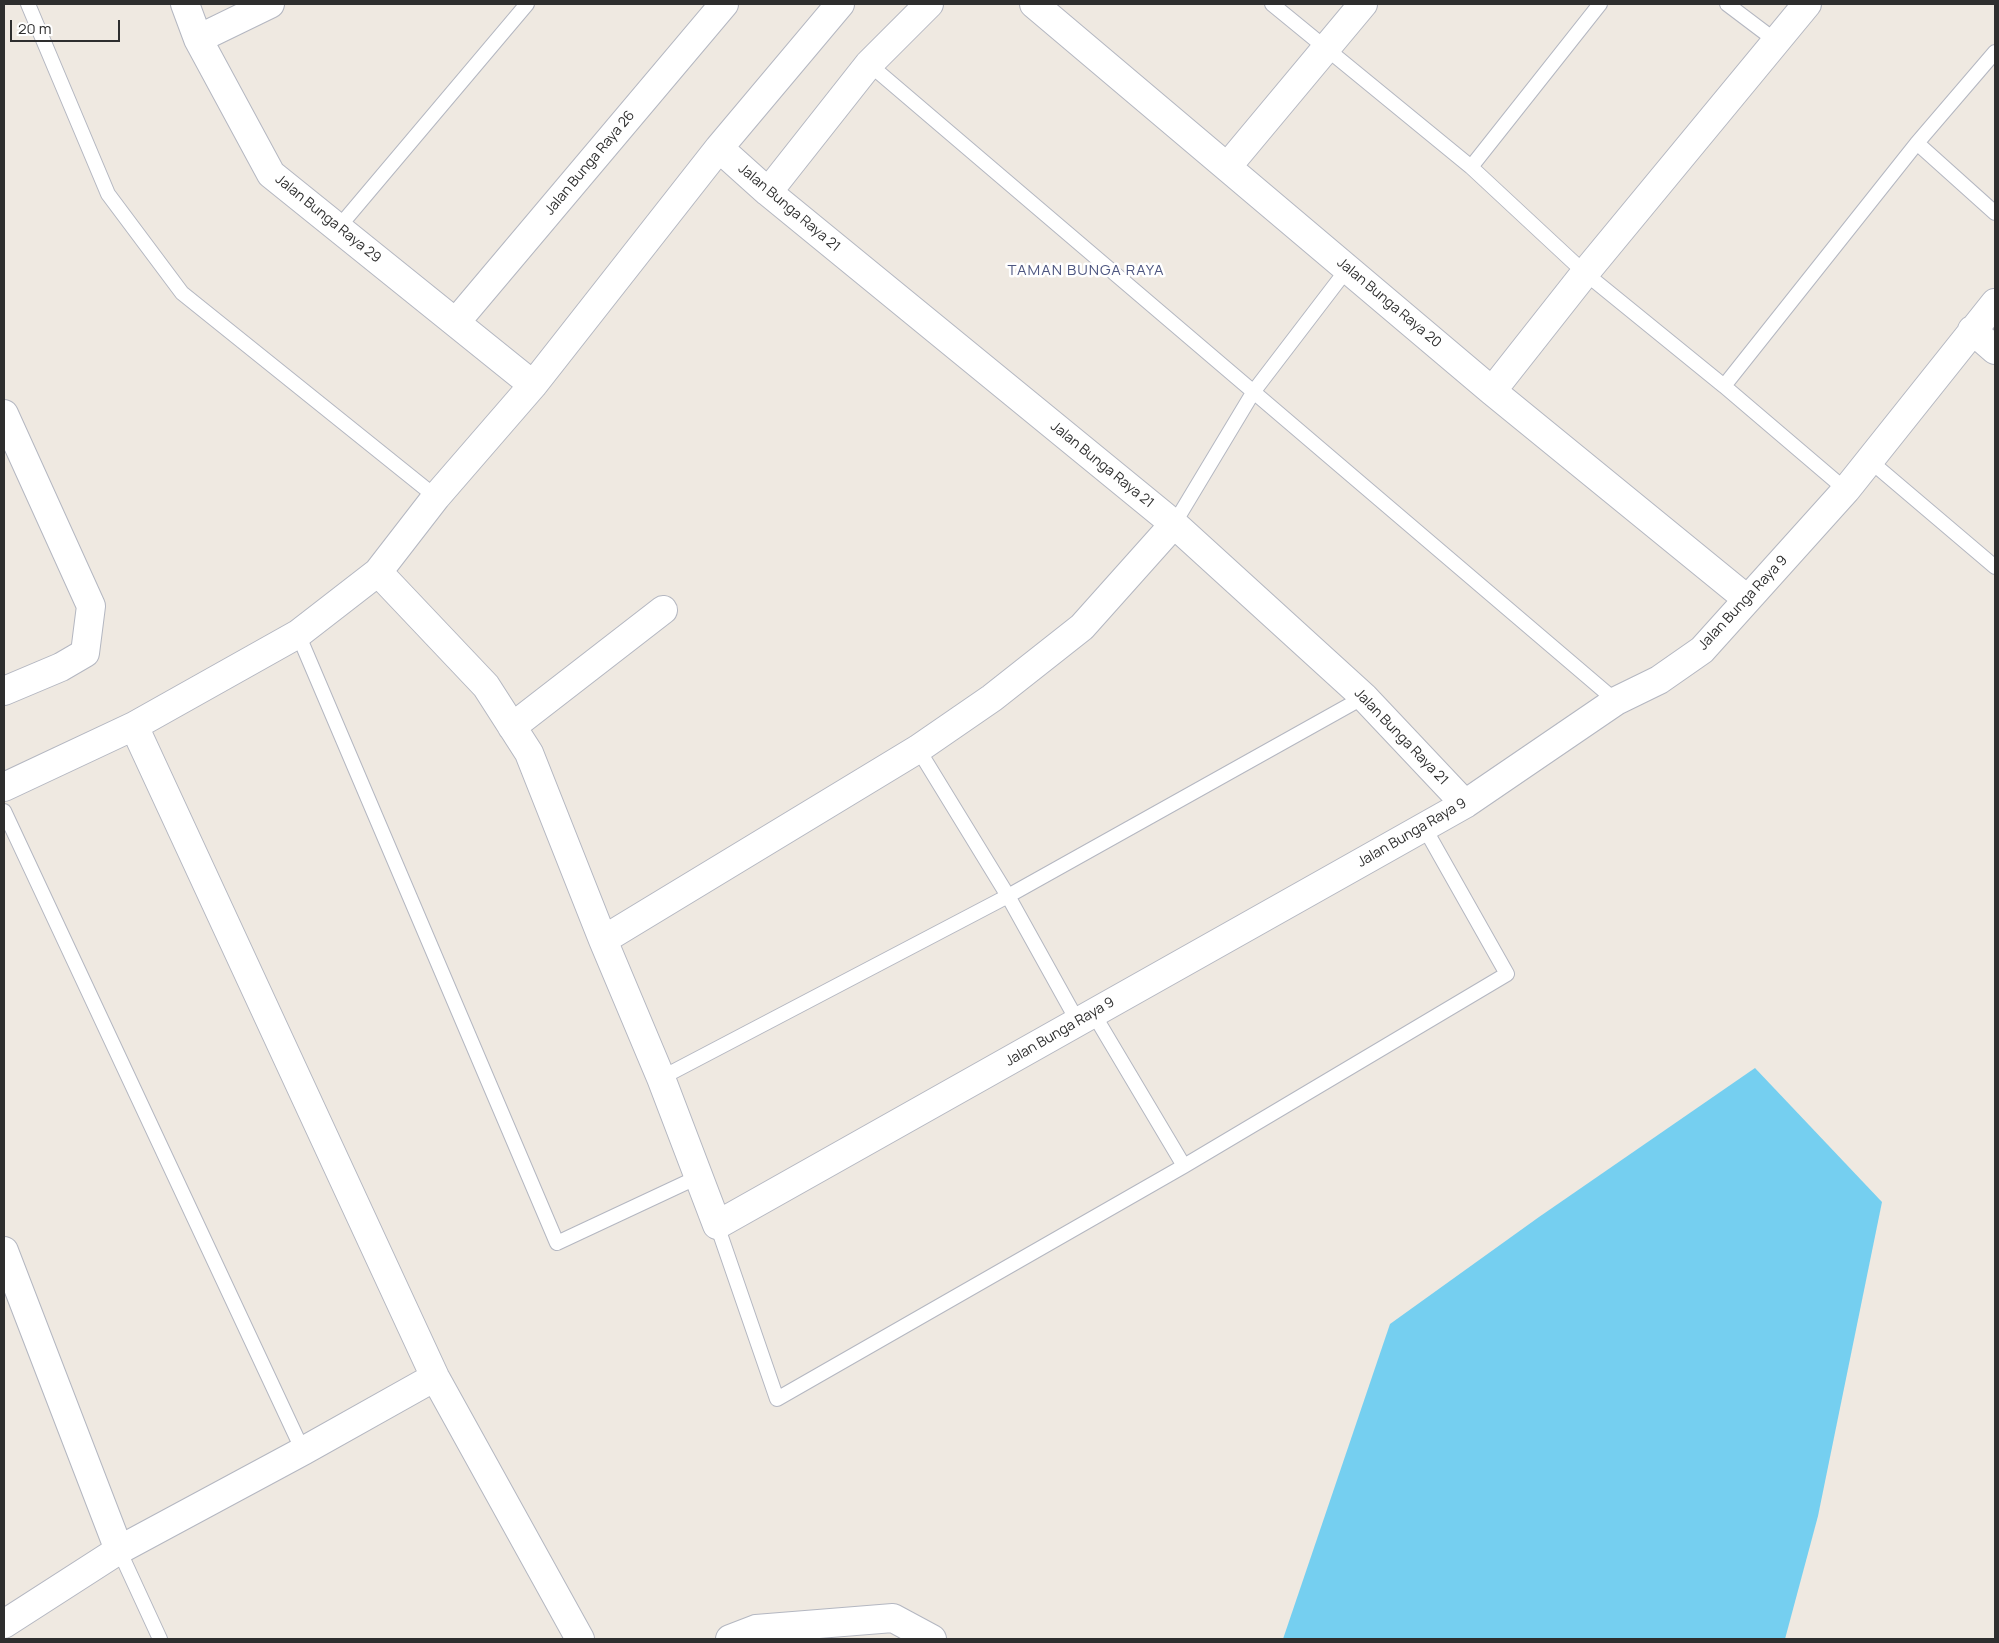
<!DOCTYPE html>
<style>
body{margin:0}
#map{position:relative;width:1999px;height:1643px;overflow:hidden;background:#efe9e1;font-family:Manrope,sans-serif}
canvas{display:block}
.frame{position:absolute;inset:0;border:5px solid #2e2e2e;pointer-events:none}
.scale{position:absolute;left:10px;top:20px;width:110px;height:22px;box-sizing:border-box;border:2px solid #2e2e2e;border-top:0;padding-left:6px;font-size:15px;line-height:18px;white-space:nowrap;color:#2e2e2e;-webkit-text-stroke:4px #fff;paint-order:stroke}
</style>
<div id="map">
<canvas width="1999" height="1643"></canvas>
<div class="frame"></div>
<div class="scale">20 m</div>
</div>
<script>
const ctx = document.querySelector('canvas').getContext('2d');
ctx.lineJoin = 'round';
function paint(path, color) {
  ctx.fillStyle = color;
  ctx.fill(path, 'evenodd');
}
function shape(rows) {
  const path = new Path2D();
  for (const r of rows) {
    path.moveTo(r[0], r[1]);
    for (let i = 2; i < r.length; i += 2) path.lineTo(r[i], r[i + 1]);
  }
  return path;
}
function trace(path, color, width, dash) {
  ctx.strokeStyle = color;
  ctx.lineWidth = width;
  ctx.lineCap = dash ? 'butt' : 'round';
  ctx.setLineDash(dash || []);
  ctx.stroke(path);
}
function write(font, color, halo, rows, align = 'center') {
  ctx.font = font + ' Manrope,sans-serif';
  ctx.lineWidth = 5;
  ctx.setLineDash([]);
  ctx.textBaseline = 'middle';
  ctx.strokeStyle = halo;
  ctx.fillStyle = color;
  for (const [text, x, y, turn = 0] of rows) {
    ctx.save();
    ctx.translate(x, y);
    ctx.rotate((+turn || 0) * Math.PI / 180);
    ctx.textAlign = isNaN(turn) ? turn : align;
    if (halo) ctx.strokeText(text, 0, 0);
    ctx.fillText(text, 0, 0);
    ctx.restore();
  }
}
const water = shape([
 [1755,1068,1882,1202,1818,1516,1785,1639,1283,1639,1390,1324,1539,1217]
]);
const lane = shape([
 [28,4,108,194,182,293,436,497],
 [1272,4,1471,167,1585,273,1724,386,1846,490],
 [1727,4,1776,41],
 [869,64,1616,701],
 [1917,143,1995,213],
 [1471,167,1600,4],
 [338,228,527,4],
 [1724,386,1917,143,1995,52],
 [1869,460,1995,567],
 [1174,524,1254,391,1348,268],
 [298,634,557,1243,698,1177],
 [918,749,1008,896,1078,1022],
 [4,811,303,1451],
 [1093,1013,1184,1166],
 [661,1078,1008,896,1364,697],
 [717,1225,777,1399,1184,1166,1507,974,1424,827],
 [119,1550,160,1639]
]);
const street = shape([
 [185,4,198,39,271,174,533,385],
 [1034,4,1492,391,1747,599],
 [198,39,270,4],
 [719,148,768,192,1174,524,1364,697,1465,804],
 [1227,167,1363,4],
 [768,192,869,64,929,4],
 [456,322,724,4],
 [1972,330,1995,350],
 [1492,391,1585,273,1807,4],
 [4,414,91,606,85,653,61,667,4,691],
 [378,572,486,686,529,753,603,940,661,1078,717,1225,1465,804,1616,701,1659,680,1702,650,1846,490,1995,303],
 [134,726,435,1377,580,1639],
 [512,727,663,610],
 [4,787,134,726,298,634,378,572,436,497,533,385,719,148,840,4],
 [603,940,918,749,992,698,1082,627,1174,524],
 [4,1251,119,1550],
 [4,1624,119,1550,303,1451,435,1377],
 [730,1639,756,1629,893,1618,932,1639]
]);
const streetNames = [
 ["Jalan Bunga Raya 26",590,163,-50],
 ["Jalan Bunga Raya 21",789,208,40],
 ["Jalan Bunga Raya 29",328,219,39],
 ["Jalan Bunga Raya 20",1389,303,40],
 ["Jalan Bunga Raya 21",1102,465,39],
 ["Jalan Bunga Raya 9",1743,603,-47],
 ["Jalan Bunga Raya 21",1401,737,46],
 ["Jalan Bunga Raya 9",1412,833,-30],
 ["Jalan Bunga Raya 9",1060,1032,-30]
];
const neighbourhoodNames = [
 ["TAMAN BUNGA RAYA",1086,271]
];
paint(water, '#75cff0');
trace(lane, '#b4b7c1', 16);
trace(street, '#b4b7c1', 30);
trace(lane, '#fff', 14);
trace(street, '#fff', 28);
write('14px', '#2e2e2e', '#fff', streetNames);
ctx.letterSpacing = '1px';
write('15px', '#4d5680', '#fff', neighbourhoodNames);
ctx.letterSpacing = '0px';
</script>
